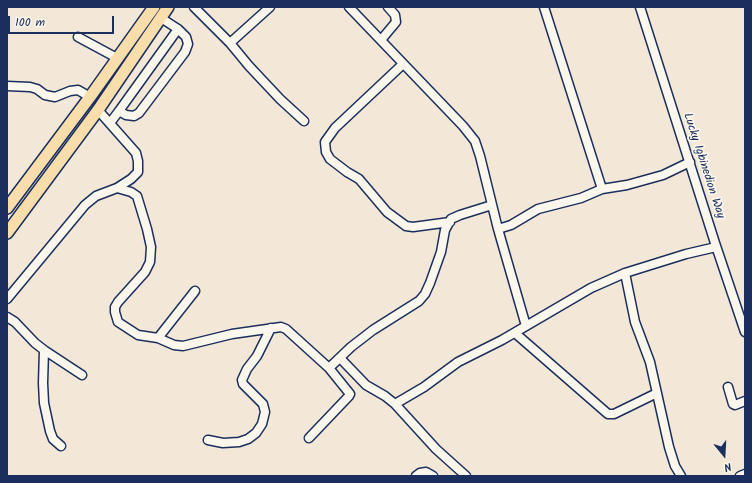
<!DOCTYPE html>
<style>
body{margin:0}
#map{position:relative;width:752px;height:483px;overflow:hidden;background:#f3e8d7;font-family:Kalam,sans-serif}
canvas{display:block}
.frame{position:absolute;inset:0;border:8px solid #1b2f5e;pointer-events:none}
.north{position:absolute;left:704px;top:435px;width:40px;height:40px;-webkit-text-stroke:3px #fbf7ec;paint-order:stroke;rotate:162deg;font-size:11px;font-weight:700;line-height:16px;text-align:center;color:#1b2f5e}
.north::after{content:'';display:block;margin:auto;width:14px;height:18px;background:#1b2f5e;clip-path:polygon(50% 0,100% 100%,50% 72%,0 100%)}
.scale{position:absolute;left:8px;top:16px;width:106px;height:18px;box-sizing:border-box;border:2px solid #1b2f5e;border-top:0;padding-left:5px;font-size:12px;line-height:14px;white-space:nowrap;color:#1b2f5e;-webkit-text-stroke:3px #fbf7ec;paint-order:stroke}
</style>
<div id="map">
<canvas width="752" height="483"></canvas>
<div class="frame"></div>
<div class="north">N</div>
<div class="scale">100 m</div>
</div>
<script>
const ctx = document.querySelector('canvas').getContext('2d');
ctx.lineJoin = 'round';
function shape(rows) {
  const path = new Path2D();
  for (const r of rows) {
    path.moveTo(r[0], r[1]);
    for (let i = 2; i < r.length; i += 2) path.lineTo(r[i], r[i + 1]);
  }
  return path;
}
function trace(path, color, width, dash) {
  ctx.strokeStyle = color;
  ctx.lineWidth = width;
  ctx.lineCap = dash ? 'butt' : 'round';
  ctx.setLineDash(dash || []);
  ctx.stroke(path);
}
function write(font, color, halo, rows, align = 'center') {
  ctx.font = font + ' Kalam,sans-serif';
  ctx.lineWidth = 3.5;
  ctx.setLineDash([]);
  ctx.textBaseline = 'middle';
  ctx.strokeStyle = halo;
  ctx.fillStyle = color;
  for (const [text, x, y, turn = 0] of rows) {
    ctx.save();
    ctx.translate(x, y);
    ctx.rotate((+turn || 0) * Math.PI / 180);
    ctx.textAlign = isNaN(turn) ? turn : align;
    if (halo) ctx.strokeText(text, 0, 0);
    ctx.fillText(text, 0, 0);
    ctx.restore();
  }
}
const minor = shape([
 [194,7,230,43,249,66,280,99,304,121],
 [349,7,463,126,475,141,480,156,498,229,526,326],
 [544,7,602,189],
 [640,7,715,243,745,332],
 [78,37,117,58],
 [381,40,396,22,395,15,388,7],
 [230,43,270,7],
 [403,64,335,128,325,142,326,152,330,159,347,172,359,179,387,212,406,226,413,227,450,222],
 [7,86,30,87,37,89,45,95,55,97,70,91,78,90,90,97],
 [119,111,178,29],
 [110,123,119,111,126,115,134,116,139,113,185,52,188,44,186,37,178,29,161,18],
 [117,188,131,192,137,196,147,229,151,247,150,262,145,272,118,302,115,307,115,312,118,322,138,335,158,338,195,291],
 [498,229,511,225,538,209,581,198,602,189,627,185,663,175,690,162],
 [625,273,635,322,650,362,669,447,675,466,681,476],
 [7,299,85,205,96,196,117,188,131,179,138,172,138,161,136,153,98,110],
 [7,317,15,322,35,343,44,350,82,375],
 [515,333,608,414,614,414,657,393],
 [158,338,174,345,183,346,232,334,281,327,286,329,329,368,350,394,349,396,309,438],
 [44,350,43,383,44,403,50,431,53,439,61,446],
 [340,358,366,385,385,396,395,404,436,449,466,476],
 [329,368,351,347,373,330,419,301,425,294,430,283,441,252,445,230,451,219,460,215,492,205],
 [728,387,733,404,735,405,745,401],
 [395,404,424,387,458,362,502,340,591,288,625,273,686,254,716,247],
 [208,440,223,443,239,442,248,439,256,433,262,424,265,412,263,404,243,384,242,380,247,369,257,356,271,328],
 [416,476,420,473,426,472,433,476],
 [740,476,745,474]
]);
const highway = shape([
 [7,208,90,97,154,7],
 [7,233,98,110,168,7]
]);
const streetNames = [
 ["Lucky Igbinedion Way",703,166,72]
];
trace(minor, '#1b2f5e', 11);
trace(highway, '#1b2f5e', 14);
trace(minor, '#fbf7ec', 8);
trace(highway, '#f9deab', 11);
write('12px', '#1b2f5e', '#fbf7ec', streetNames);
</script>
